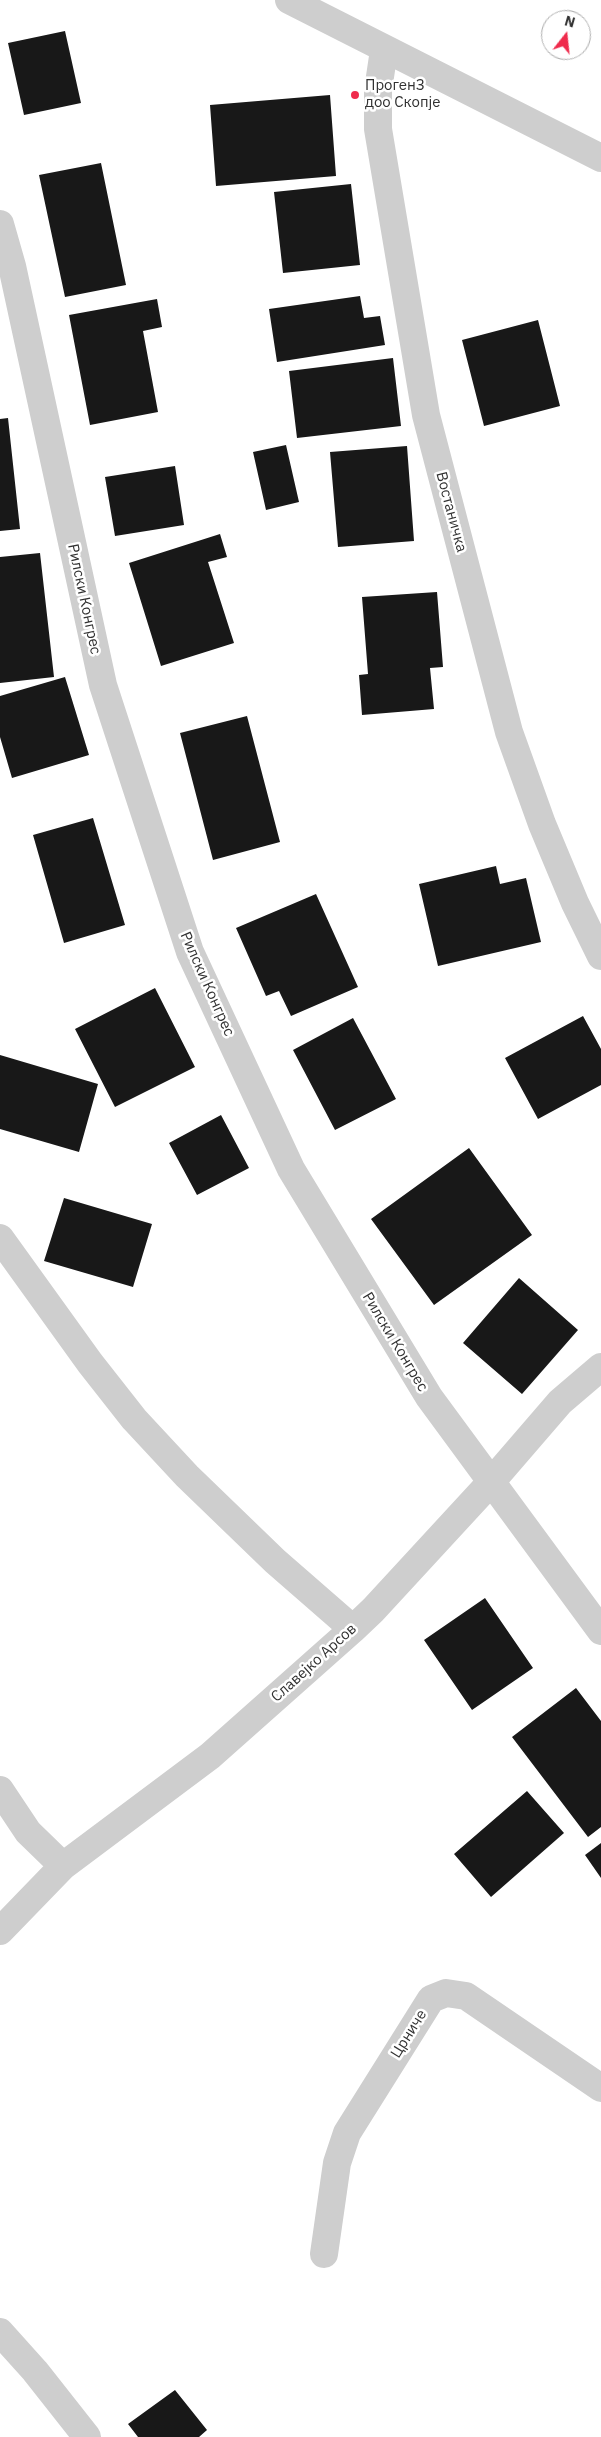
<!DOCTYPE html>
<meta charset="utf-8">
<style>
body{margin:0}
#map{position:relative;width:601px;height:2437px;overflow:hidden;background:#fff;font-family:"IBM Plex Sans",sans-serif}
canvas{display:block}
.north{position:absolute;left:541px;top:10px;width:50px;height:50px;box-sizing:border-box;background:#fff;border:1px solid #adadad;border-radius:50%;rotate:16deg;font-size:14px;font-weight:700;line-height:20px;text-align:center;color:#313131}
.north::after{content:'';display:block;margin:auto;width:18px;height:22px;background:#ef2b4c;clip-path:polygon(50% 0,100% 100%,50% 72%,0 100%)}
</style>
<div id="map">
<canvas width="601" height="2437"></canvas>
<div class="north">N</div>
</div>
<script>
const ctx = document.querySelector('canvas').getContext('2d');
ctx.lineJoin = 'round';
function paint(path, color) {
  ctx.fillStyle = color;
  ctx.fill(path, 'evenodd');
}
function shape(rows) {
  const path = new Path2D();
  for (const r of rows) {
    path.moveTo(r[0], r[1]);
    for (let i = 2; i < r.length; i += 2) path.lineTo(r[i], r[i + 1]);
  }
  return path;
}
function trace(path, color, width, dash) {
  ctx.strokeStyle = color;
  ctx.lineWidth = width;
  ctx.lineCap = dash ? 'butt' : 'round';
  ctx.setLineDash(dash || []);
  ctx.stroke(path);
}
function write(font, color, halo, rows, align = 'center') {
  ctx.font = font + ' "IBM Plex Sans",sans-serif';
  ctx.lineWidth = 5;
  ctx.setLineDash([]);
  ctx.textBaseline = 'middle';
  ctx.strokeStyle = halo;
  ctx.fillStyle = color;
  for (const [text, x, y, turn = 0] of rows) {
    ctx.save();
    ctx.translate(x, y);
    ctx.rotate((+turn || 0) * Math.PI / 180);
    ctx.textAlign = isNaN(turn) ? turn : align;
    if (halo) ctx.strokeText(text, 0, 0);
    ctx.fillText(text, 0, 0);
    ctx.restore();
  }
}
const building = shape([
 [65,31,81,103,24,115,8,43],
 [330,95,336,176,216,186,210,105],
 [101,163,126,285,65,297,39,175],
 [351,184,360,265,283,273,274,192],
 [360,296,364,318,380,316,385,345,277,362,269,309],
 [157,299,162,327,143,331,158,412,90,425,69,315],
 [538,320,560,406,484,426,462,340],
 [393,358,401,426,297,438,289,371],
 [8,418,20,529,0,531,0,419],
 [286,445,299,502,266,510,253,452],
 [407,446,414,541,338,547,330,452],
 [175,466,184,525,115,536,105,477],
 [220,534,227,557,208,562,234,643,161,666,129,563],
 [40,553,54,677,0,683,0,557],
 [437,592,443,667,430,668,434,709,362,715,359,675,368,674,362,597],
 [65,677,89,755,12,778,0,737,0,696],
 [247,716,280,842,213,860,180,733],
 [93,818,125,925,64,943,33,835],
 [496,866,500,884,526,878,541,942,438,966,419,884],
 [316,894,358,987,291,1016,279,991,266,996,236,928],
 [155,988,195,1067,115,1107,75,1029],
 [583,1016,601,1049,601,1085,538,1119,505,1058],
 [353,1018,396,1099,335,1130,293,1050],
 [0,1055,98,1084,79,1152,0,1129],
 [221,1115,249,1168,197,1195,169,1143],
 [469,1148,532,1235,434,1305,371,1219],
 [64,1198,152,1224,133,1287,44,1261],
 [519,1278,578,1330,522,1394,463,1343],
 [485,1598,533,1668,472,1710,424,1640],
 [576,1688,601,1721,601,1827,588,1837,512,1737],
 [527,1791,564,1833,491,1897,454,1854],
 [601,1843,601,1878,585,1855],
 [175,2390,207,2430,199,2437,138,2437,128,2424]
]);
const minor = shape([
 [289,0,601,158],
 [384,50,378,90,378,129,426,415,509,732,542,824,575,903,601,956],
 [0,224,12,266,103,685,190,952,291,1169,429,1397,601,1631],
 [0,1238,90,1363,134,1419,187,1476,275,1561,353,1629],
 [0,1790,28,1832,63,1866],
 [0,1931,63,1866,210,1756,353,1629,373,1610,491,1482,560,1402,601,1367],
 [324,2254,337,2163,347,2133,431,1999,446,1993,466,1996,601,2088],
 [0,2332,35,2371,87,2437]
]);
const markers = [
 [355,95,5,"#ef2b4c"]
];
const poiNames = [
 ["ПрогенЗ",365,86],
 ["доо Скопје",365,103]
];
const streetNames = [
 ["Востаничка",451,512,75],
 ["Рилски Конгрес",84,599,78],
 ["Рилски Конгрес",207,984,66],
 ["Рилски Конгрес",395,1342,59],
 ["Славејко Арсов",314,1663,-42],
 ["Црниче",409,2034,-58]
];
paint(building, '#181818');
trace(minor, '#cecece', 28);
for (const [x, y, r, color] of markers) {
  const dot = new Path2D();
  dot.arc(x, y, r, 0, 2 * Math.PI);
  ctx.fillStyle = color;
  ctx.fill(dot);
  trace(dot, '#fff', 2);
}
write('15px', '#313131', '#fff', poiNames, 'left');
write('15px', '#313131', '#fff', streetNames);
</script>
